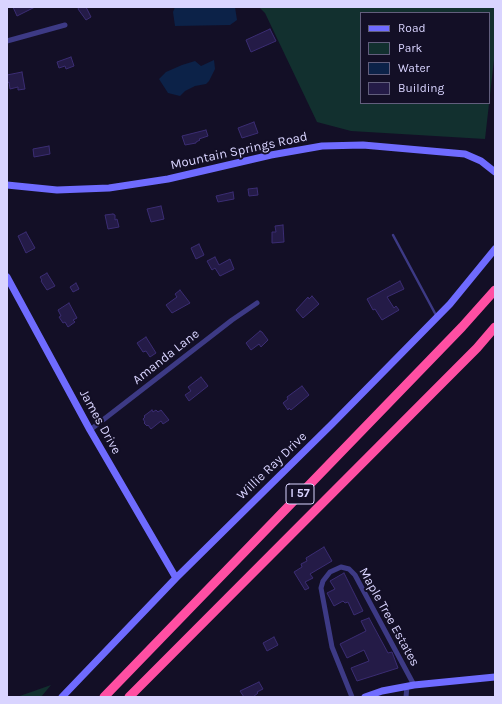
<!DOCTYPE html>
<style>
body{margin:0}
#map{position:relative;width:502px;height:704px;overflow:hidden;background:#130f26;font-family:Karla,sans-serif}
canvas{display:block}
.frame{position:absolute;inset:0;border:8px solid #d9d4ff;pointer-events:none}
.legend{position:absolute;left:360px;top:12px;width:130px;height:92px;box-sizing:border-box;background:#130f26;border:1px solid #625e7d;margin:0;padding:5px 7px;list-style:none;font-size:12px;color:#d9d4ff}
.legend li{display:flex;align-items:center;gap:8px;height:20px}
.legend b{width:20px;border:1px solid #625e7d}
</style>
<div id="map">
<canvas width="502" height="704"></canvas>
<div class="frame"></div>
<ul class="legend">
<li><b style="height:5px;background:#6f6bff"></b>Road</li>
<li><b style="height:11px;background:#12302f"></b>Park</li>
<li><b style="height:11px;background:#0c2248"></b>Water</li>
<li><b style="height:11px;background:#241b47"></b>Building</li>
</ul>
</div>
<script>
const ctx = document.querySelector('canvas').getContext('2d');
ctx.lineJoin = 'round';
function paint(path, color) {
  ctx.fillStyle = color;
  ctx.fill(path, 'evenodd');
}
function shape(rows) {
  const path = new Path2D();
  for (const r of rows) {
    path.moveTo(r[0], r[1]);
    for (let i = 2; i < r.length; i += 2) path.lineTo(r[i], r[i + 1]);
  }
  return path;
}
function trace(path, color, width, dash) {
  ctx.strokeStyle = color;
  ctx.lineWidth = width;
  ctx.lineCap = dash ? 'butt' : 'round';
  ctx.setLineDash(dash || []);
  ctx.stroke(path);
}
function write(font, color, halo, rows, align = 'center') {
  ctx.font = font + ' Karla,sans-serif';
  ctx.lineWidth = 4;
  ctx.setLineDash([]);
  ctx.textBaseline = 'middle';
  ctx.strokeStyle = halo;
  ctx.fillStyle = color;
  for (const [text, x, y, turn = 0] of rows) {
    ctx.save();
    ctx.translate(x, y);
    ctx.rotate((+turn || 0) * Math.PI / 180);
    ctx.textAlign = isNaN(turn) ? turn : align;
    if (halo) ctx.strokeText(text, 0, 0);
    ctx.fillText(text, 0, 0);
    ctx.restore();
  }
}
const green = shape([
 [259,7,495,7,495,51,485,139,351,131,317,122,265,13],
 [361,13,489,13,489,103,361,103],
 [51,685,41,697,17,697]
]);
const water = shape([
 [175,7,235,7,237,20,230,25,175,26,173,12],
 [214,60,215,69,209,81,206,84,195,86,185,91,180,96,168,93,159,79,166,72,182,65,195,61,201,66]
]);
const building = shape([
 [13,7,35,7,17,16,13,7],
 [79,7,86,7,91,17,86,20,78,9,79,7],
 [270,29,276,41,251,52,246,40,270,29],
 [71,57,74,66,66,69,65,66,59,68,57,62,71,57],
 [22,72,25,89,18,90,18,87,10,89,9,82,7,83,7,75,22,72],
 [254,122,258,133,242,138,238,128,254,122],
 [206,130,208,136,199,139,200,140,196,142,196,143,185,145,182,136,206,130],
 [49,146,50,154,34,157,33,149,49,146],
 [257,188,258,195,249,196,248,189,257,188],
 [233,192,234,199,218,202,216,196,233,192],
 [161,206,164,219,151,222,147,209,161,206],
 [113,214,115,215,115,220,117,219,119,227,108,229,105,215,113,214],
 [283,225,284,242,272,243,272,232,276,232,275,226,283,225],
 [26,232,35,248,26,253,18,236,26,232],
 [199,244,204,255,196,259,191,248,199,244],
 [215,257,219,265,230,259,234,269,220,276,215,268,212,270,207,261,215,257],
 [47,273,55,286,47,290,41,281,42,280,40,277,47,273],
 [400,281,404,289,387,297,394,308,396,306,399,310,382,320,375,309,373,310,367,299,400,281],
 [76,283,79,289,73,292,70,287,76,283],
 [180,290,190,303,172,313,166,305,177,297,175,294,180,290],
 [312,296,319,304,303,318,296,310,308,297,309,299,312,296],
 [69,303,77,318,73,320,75,322,68,327,65,322,63,323,59,317,61,316,58,310,69,303],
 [260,331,262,332,268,340,261,347,259,344,251,350,246,343,260,331],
 [146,337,156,353,150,357,146,351,143,352,137,343,146,337],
 [201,377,208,386,189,401,185,395,191,391,188,387,201,377],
 [302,386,309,395,291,410,289,408,288,410,283,403,288,399,287,397,302,386],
 [152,410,153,412,156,410,158,412,161,410,169,420,163,424,161,421,151,429,148,425,147,426,144,423,145,422,143,419,145,417,144,416,152,410],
 [324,547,332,561,310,574,313,578,305,582,309,588,305,590,294,572,302,567,301,564,307,561,306,558,324,547],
 [344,573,363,611,354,615,348,602,345,603,343,601,334,606,327,593,335,589,330,581,344,573],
 [369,618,388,653,392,652,398,668,357,681,351,668,369,661,364,650,347,658,340,644,366,631,361,621,369,618],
 [274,637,278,645,267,651,263,643,274,637],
 [259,682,263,689,257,692,258,693,253,697,244,697,240,691,259,682]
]);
const lane = shape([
 [393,235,437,317]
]);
const street = shape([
 [7,41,65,25],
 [90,430,232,320,257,303],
 [352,697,332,647,321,588,323,581,330,572,341,567,349,569,355,575,414,685],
 [406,697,407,686]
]);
const secondary = shape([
 [7,185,57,190,109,188,168,179,271,155,322,146,363,145,465,154,481,161,495,172],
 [7,277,90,430,176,578],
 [62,697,176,578,332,424,450,304,495,249],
 [365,697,382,691,414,685,495,677]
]);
const highway = shape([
 [104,697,462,327,495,290],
 [129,697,477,348,495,327]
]);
const shields = [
 [300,494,28]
];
const shieldNames = [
 ["I 57",300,494]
];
const streetNames = [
 ["Mountain Springs Road",239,151,-12],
 ["Amanda Lane",166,357,-38],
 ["James Drive",100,422,61],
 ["Willie Ray Drive",272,466,-44],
 ["Maple Tree Estates",389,617,61]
];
paint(green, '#12302f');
paint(water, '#0c2248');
paint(building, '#241b47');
trace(building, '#3b2d73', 1);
trace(lane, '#3d3a85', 2.5);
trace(street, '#3d3a85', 5);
trace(secondary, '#6f6bff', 7);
trace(highway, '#ff4fa3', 9);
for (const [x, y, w] of shields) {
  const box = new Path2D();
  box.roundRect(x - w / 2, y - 10, w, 20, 3);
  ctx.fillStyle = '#130f26';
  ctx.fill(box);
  trace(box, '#d9d4ff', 1);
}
write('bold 12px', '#d9d4ff', null, shieldNames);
write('13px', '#d9d4ff', '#130f26', streetNames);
</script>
